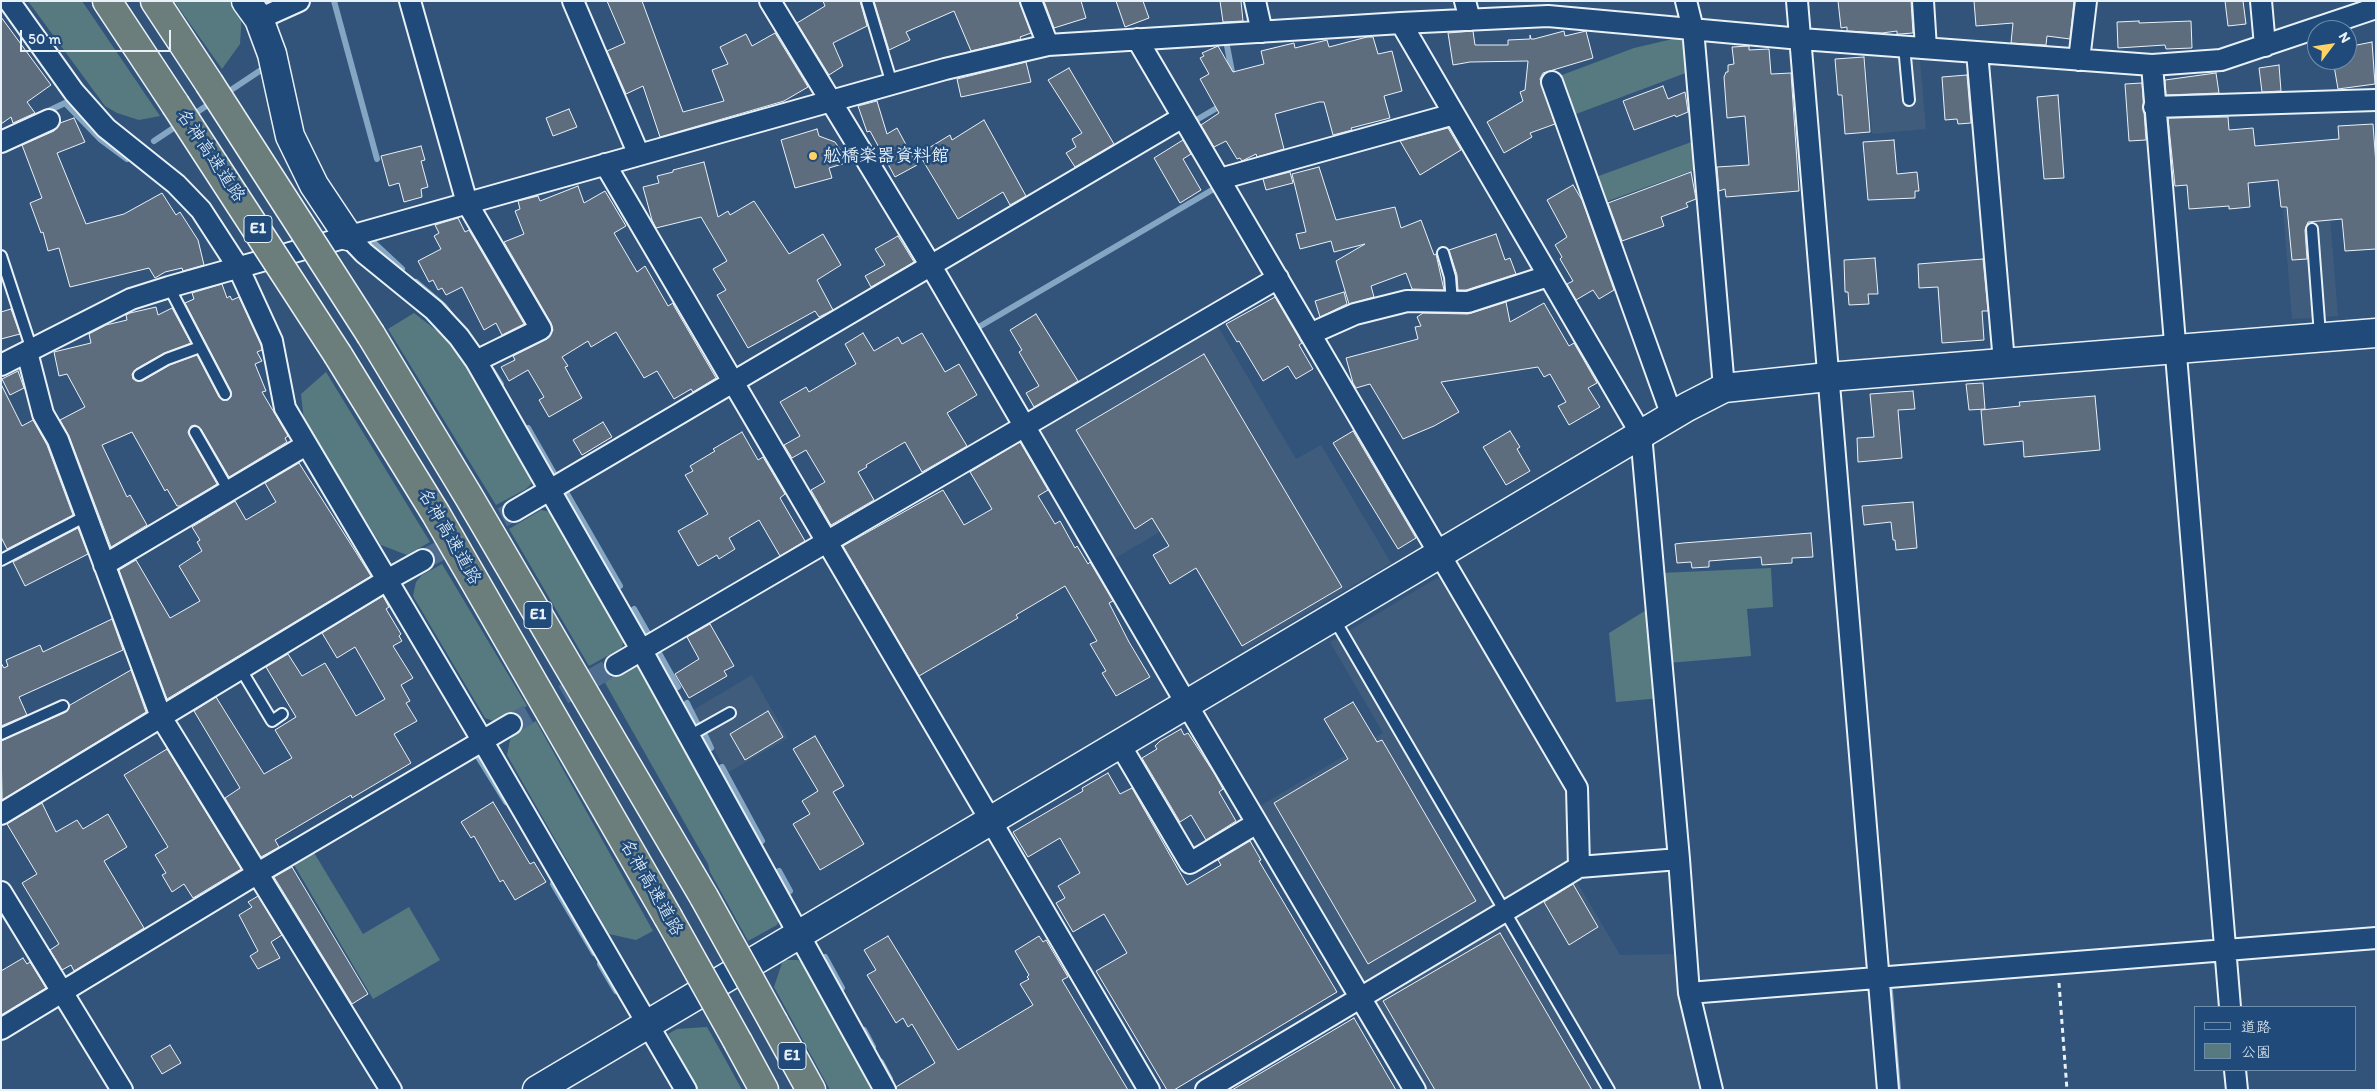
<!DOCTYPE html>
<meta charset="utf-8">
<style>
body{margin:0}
#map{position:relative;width:2377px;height:1091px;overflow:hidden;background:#32547b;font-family:Itim,"Klee One",sans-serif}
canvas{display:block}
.frame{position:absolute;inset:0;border:2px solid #e8f1f8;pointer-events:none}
.legend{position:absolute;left:2194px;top:1006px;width:162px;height:65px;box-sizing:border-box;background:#1f4a7a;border:1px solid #6f8dac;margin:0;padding:6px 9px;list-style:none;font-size:15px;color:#e8f1f8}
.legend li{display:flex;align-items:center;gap:10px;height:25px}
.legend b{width:25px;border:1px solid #6f8dac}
.north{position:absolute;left:2307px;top:20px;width:50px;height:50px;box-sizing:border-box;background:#1f4a7a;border:1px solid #6f8dac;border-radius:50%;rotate:59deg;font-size:14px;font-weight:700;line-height:20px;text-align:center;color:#e8f1f8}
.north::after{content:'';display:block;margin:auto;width:18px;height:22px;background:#ffd166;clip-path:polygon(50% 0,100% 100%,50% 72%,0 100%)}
.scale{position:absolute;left:20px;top:30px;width:151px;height:22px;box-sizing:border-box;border:2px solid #e8f1f8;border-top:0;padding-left:6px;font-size:15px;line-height:18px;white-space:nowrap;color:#e8f1f8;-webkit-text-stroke:4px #1f4a7a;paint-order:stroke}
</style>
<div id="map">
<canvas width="2377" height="1091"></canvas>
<div class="frame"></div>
<ul class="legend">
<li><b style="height:6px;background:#1f4a7a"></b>道路</li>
<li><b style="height:14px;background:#577a80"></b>公園</li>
</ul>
<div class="north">N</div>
<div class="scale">50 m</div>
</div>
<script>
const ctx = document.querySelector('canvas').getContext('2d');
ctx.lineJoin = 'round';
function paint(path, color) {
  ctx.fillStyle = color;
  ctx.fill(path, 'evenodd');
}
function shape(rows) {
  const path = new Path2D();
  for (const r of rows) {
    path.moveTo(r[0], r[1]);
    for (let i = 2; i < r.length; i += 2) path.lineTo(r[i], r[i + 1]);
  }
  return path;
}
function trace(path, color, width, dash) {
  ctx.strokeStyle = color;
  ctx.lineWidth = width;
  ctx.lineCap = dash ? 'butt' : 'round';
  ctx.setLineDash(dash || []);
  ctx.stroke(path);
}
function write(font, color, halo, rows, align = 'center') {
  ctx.font = font + ' Itim,"Klee One",sans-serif';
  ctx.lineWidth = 5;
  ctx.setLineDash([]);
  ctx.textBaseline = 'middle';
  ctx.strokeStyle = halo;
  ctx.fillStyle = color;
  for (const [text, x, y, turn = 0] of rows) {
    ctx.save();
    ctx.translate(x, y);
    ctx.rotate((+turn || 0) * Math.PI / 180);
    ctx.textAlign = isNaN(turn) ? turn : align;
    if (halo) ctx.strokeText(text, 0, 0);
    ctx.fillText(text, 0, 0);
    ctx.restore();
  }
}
const built = shape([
 [1865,55,1920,61,1926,129,1872,134],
 [2329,205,2338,316,2292,319,2283,209],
 [1217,325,1296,459,1321,445,1391,563,1244,650,1170,526,1112,560,1038,435,1040,430],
 [1437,578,1447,580,1570,791,1572,862,1363,985,1258,807,1383,733,1330,642],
 [752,675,788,738,727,773,693,710],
 [1577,882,1620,955,1681,954,1705,1090,1421,1090,1371,1002]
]);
const green = shape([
 [28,1,82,1,160,116,139,120,117,113,105,106],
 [174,1,234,1,242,13,240,44,222,69],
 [1677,38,1689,40,1691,71,1568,117,1554,78,1634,48],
 [1697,140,1700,168,1605,202,1596,177],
 [414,313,450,341,532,474,531,484,526,489,496,505,388,329],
 [326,372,430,542,407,555,381,545,304,421,301,394],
 [541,510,552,512,625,638,622,647,618,650,589,666,509,529],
 [442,564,527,706,502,720,493,721,485,718,413,596,416,582,422,575],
 [1771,568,1773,607,1747,609,1751,656,1668,663,1660,573],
 [1653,606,1661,698,1616,702,1609,633],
 [631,667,638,667,645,672,780,916,777,925,748,941,710,872,708,864,604,681],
 [536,721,653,931,636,940,609,934,507,755,510,740,515,733],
 [313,851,363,934,409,907,440,960,373,999,293,863],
 [785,960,798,960,806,967,873,1090,830,1090,774,987,782,963],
 [707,1027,724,1057,742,1090,698,1090,668,1034,677,1029]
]);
const stream = shape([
 [334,1,377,159],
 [262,2,277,1],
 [1227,46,1233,77],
 [225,94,261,70],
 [44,113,65,103,100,139,127,159],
 [191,116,214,101],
 [1198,119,1222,105],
 [154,141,181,123],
 [371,240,402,269],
 [416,282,444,306,451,315],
 [977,328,1212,190],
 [492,370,501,384],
 [528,428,556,477],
 [566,492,620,586],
 [634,609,650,637],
 [659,653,678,687],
 [687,703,697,723],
 [705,735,711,748],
 [473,753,475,752,506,802],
 [722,767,762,841],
 [779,871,790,891],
 [553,884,594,953],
 [825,957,842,988],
 [600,964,616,991],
 [1890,991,1898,1090],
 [864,1030,873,1047],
 [881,1062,890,1079]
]);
const building = shape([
 [607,1,642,1,683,112,724,101,712,70,728,64,720,47,746,34,752,46,775,33,808,87,784,101,660,137,643,86,626,94,607,51,625,43,607,1],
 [823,1,860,1,867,26,833,43,843,66,829,75,797,23,825,6,823,1],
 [874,1,1019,1,1031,33,1020,37,1021,39,971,51,954,11,906,32,910,40,889,50,874,1],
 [1044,1,1081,1,1086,18,1054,28,1044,1],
 [1116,1,1143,1,1149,18,1125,27,1116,1],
 [1220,1,1241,1,1243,21,1223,22,1220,1],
 [1838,1,1911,1,1913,33,1900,34,1897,34,1897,31,1882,33,1847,31,1847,27,1841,28,1838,1],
 [1974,1,2074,1,2070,39,2047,36,2046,45,2011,43,2013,23,1976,26,1974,1],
 [2225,1,2243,1,2246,24,2228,26,2225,1],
 [1,17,51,85,27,102,35,113,13,123,11,117,1,124,1,17],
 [2139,21,2139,23,2191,21,2192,48,2166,49,2165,45,2118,48,2117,22,2139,21],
 [1473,31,1475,45,1508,45,1508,40,1530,39,1530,35,1531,39,1534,39,1564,31,1565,36,1586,31,1593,58,1543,73,1540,79,1555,124,1530,133,1532,137,1504,153,1487,122,1523,101,1520,92,1525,90,1528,61,1470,62,1453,65,1448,33,1473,31],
 [1367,37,1373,37,1378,54,1392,51,1402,91,1384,96,1390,118,1351,128,1352,130,1333,135,1324,102,1319,102,1275,114,1284,149,1257,157,1256,154,1242,161,1240,158,1237,159,1226,141,1214,147,1201,125,1219,113,1200,79,1209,74,1200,58,1204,56,1202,53,1218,46,1233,72,1264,64,1261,51,1294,43,1295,48,1327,40,1329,47,1367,37],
 [2372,42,2375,84,2338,89,2333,60,2347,60,2347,47,2372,42],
 [1749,46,1749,50,1769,49,1771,74,1791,73,1799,191,1726,197,1725,189,1719,191,1717,167,1749,165,1745,116,1727,118,1724,77,1726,72,1728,72,1728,65,1734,64,1732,47,1749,46],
 [1864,57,1870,132,1845,134,1842,95,1838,95,1835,59,1864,57],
 [1026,62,1031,82,961,97,957,79,1026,62],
 [2279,65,2281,91,2262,92,2259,68,2279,65],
 [1069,68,1114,144,1075,167,1066,153,1076,147,1072,139,1082,133,1048,80,1069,68],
 [2216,73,2219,93,2166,95,2165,80,2216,73],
 [1967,75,1971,123,1958,124,1957,119,1945,120,1942,77,1967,75],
 [2142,83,2146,140,2129,141,2125,84,2142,83],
 [1663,86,1668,99,1685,92,1688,112,1676,117,1675,115,1634,130,1623,101,1663,86],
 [2058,95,2064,178,2044,179,2037,97,2058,95],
 [877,101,887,134,897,128,917,165,895,177,870,131,867,132,858,106,877,101],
 [569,109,577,127,553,136,546,118,569,109],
 [2228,117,2229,130,2253,128,2255,146,2339,139,2338,126,2373,124,2376,164,2376,249,2345,251,2342,219,2308,222,2305,230,2307,259,2292,260,2287,207,2281,207,2278,180,2248,183,2250,207,2229,209,2229,206,2189,209,2187,185,2175,186,2168,118,2228,117],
 [74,118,85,142,57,153,86,224,124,214,162,193,176,215,180,212,198,240,204,265,183,271,182,268,165,272,155,278,149,268,70,287,59,248,48,251,43,232,41,233,30,203,42,198,22,145,54,131,60,123,74,118],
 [984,120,1026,196,1010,205,1003,192,958,219,919,154,950,135,952,140,984,120],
 [1448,128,1461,150,1420,175,1400,141,1448,128],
 [817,129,819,136,835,142,849,162,829,168,832,178,795,188,781,140,817,129],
 [1183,140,1191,154,1183,159,1201,190,1180,203,1154,158,1183,140],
 [1894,140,1897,174,1917,172,1919,191,1915,191,1915,198,1868,200,1863,142,1894,140],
 [421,146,425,160,421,161,428,187,421,189,422,197,404,202,399,183,389,186,381,156,421,146],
 [704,162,718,217,728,211,730,215,754,201,789,254,823,234,841,265,817,280,833,310,819,317,815,311,748,348,717,295,726,290,713,269,727,261,701,217,656,228,652,220,643,187,659,183,657,176,673,172,673,170,704,162],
 [1319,167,1336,220,1395,207,1401,228,1421,220,1434,255,1436,254,1444,290,1412,289,1406,273,1371,286,1374,297,1349,304,1336,261,1365,244,1334,252,1331,241,1300,249,1296,234,1306,232,1292,174,1319,167],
 [1290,172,1293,183,1266,190,1263,179,1290,172],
 [1691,172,1696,199,1686,203,1688,207,1661,217,1664,226,1622,241,1608,203,1691,172],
 [1573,185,1582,200,1614,290,1599,299,1593,290,1576,300,1567,284,1573,281,1560,259,1562,257,1555,245,1567,237,1547,200,1573,185],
 [578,186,584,203,605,191,626,226,614,233,637,272,645,266,668,306,673,303,674,306,716,378,693,392,691,389,674,399,657,371,644,378,616,332,591,347,588,341,562,357,568,366,565,367,582,398,549,417,539,400,544,397,528,370,509,381,501,367,515,360,513,356,547,339,553,330,551,323,504,242,524,234,515,211,520,209,518,201,538,196,540,201,578,186],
 [458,218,465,232,469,230,524,324,502,335,496,323,484,330,462,287,446,295,442,288,438,290,433,280,429,282,418,261,441,249,434,236,439,233,435,225,458,218],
 [1496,234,1505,260,1510,258,1516,274,1466,290,1458,290,1457,275,1449,250,1496,234],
 [898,236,914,262,871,287,865,276,885,265,875,249,898,236],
 [1875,258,1878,294,1868,294,1869,304,1849,305,1848,292,1845,292,1844,260,1875,258],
 [1983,259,1988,311,1982,311,1984,340,1942,343,1938,287,1919,288,1918,264,1983,259],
 [222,284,227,298,230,296,232,300,239,297,261,345,262,350,257,352,262,361,255,364,266,391,262,392,288,436,285,438,287,442,229,477,201,429,195,425,191,426,188,432,189,435,217,484,180,506,177,506,167,489,165,491,132,432,102,445,127,497,130,495,147,525,111,547,69,436,60,420,85,407,67,374,59,376,54,352,91,343,89,334,106,325,127,320,126,315,130,313,156,307,158,315,172,308,191,343,164,353,136,369,132,374,133,379,142,381,170,365,197,355,219,397,222,400,228,400,231,397,231,391,185,303,194,299,192,293,222,284],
 [1344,292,1347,304,1320,317,1315,301,1344,292],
 [1275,297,1302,343,1299,345,1313,369,1296,379,1288,366,1263,381,1239,341,1237,342,1226,324,1275,297],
 [1506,302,1510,322,1544,303,1569,346,1574,343,1597,383,1588,388,1600,407,1569,425,1558,406,1566,402,1550,374,1544,377,1538,367,1441,382,1459,412,1434,426,1403,439,1370,384,1356,388,1353,383,1346,358,1418,339,1415,327,1421,326,1417,317,1423,313,1468,314,1506,302],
 [11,309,20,334,1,339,1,312,11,309],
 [1036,314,1078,381,1034,407,1026,393,1039,386,1019,352,1022,350,1010,330,1036,314],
 [863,333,874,351,898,337,902,344,922,333,945,372,959,364,977,395,947,413,967,446,922,472,905,442,866,465,867,467,858,472,874,500,831,525,811,490,825,482,806,450,792,458,784,445,800,436,780,402,806,387,809,392,856,364,845,344,863,333],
 [1204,354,1342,587,1242,646,1196,568,1170,584,1153,555,1169,546,1152,518,1135,529,1076,430,1204,354],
 [18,371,24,388,10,395,2,379,18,371],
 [1983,383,1985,409,1969,410,1966,384,1983,383],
 [1,384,22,426,33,420,47,445,73,515,7,549,1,537,1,384],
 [1913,391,1915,409,1898,410,1902,458,1858,462,1857,438,1874,437,1870,394,1913,391],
 [2095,396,2100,450,2024,457,2023,441,1984,445,1981,410,2020,406,2019,402,2095,396],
 [603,422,612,437,582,455,573,440,603,422],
 [1353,431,1416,538,1398,549,1333,443,1353,431],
 [1510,431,1520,447,1517,449,1530,471,1506,485,1483,447,1510,431],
 [742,432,758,460,763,457,785,494,780,498,805,541,780,556,759,520,729,538,735,549,719,559,717,555,698,566,678,531,708,514,685,475,693,471,690,466,715,451,713,449,742,432],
 [1020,442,1048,490,1038,496,1055,524,1060,521,1075,548,1077,546,1088,564,1090,562,1113,601,1109,603,1129,642,1150,677,1116,696,1102,673,1106,671,1090,644,1097,641,1065,586,1016,615,1018,618,919,676,843,546,943,490,964,525,992,509,970,472,1020,442],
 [299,463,371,576,167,699,119,570,136,560,170,618,172,617,200,601,179,566,202,551,197,542,200,540,192,527,235,501,246,520,276,502,265,483,299,463],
 [1913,502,1917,548,1896,550,1895,540,1893,540,1891,522,1864,525,1862,506,1913,502],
 [78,528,88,554,25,586,13,562,78,528],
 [1811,533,1813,557,1792,558,1792,563,1762,565,1761,557,1709,561,1709,567,1692,568,1691,562,1677,563,1675,544,1683,543,1811,533],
 [383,596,389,607,386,609,401,634,399,636,402,641,393,646,413,678,401,685,410,701,406,703,417,721,394,734,411,763,352,798,351,795,275,840,279,847,261,857,225,798,240,788,194,711,216,697,264,774,292,758,275,730,296,717,266,667,288,654,302,676,325,663,356,716,385,699,355,647,337,658,322,633,383,596],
 [112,619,123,650,19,697,27,715,1,726,1,663,4,668,8,666,6,660,40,645,43,652,112,619],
 [710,624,734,666,724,671,727,676,689,698,675,674,699,659,687,637,710,624],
 [131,670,146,712,2,800,1,741,66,712,70,705,131,670],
 [1353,702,1377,742,1382,740,1476,901,1368,964,1274,803,1348,759,1324,719,1353,702],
 [768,711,783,737,745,760,730,734,768,711],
 [1181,729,1184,735,1188,733,1214,773,1223,789,1219,792,1236,821,1206,840,1191,815,1180,822,1142,758,1157,749,1155,746,1160,741,1181,729],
 [815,736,844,786,833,792,864,844,820,870,793,824,810,814,802,801,818,791,793,749,815,736],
 [167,749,241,869,193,898,184,884,172,892,162,875,166,873,155,855,168,847,124,775,167,749],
 [1108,773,1120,794,1132,788,1187,885,1221,865,1218,860,1250,841,1261,860,1259,861,1337,992,1174,1090,1167,1090,1096,971,1127,953,1104,914,1073,932,1056,903,1065,898,1058,886,1080,873,1060,838,1028,857,1013,832,1083,791,1082,788,1108,773],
 [493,802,530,864,534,862,546,882,515,900,503,880,500,882,474,836,471,838,461,822,493,802],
 [42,803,56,832,77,820,83,829,108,814,127,847,104,861,144,928,74,971,71,965,62,970,50,950,59,944,22,883,37,874,7,824,42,803],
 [292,867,368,994,352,1004,274,877,292,867],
 [1573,884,1598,927,1569,945,1544,902,1573,884],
 [258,896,282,935,271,942,280,958,258,969,250,956,258,951,239,915,252,907,248,902,258,896],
 [1500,933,1592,1090,1435,1090,1383,1001,1500,933],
 [888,936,958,1050,1033,1005,1020,984,1029,979,1027,977,1029,975,1015,951,1039,936,1043,942,1046,940,1068,977,1062,980,1128,1090,897,1090,896,1087,935,1063,912,1024,908,1027,903,1018,896,1023,867,975,876,970,864,950,888,936],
 [23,958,27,964,30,962,46,988,1,1015,1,971,23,958],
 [1354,1018,1396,1090,1232,1090,1354,1018],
 [170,1045,181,1063,162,1074,151,1056,170,1045]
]);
const streetTunnel = shape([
 [423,560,514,511],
 [511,724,616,665]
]);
const path = shape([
 [2059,983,2067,1090]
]);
const lane = shape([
 [867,1,892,84],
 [1904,46,1909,100],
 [2312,229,2320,335],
 [1443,253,1450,277,1452,302],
 [1,256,32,350],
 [169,287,225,394],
 [139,375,167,359,200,347],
 [195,432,229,491],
 [1,560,86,516],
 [1333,617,1609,1090],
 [240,668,272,721,282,714],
 [1,734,63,706],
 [689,736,730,713]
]);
const street = shape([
 [9,1,74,92,106,128,176,184,201,210,238,267,272,341,285,408,482,740,686,1090],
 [410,1,467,203,541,329,476,361],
 [573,1,639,155],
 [770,1,931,266,1186,703,1415,1090],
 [1031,1,1048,45],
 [1255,1,1262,32],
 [1465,1,1470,20],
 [1686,1,1693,29,1724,388],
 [1797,1,1888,1090],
 [1923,1,1926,48],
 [2261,1,2265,46],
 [259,19,299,1],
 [1401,23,1641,434,1679,859,1689,993,1712,1090],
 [1137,39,1577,788,1579,867,1206,1090],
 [1977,52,2004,362],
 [2079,60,2086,1],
 [2152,65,2230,1007],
 [1552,82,1672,416],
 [2154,107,2376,100],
 [1,142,49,120],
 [605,164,1149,1090],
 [1220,179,1454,114],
 [348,236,364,253,434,310,459,337,476,361,642,651,885,1090],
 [1310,334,1355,314,1407,301,1468,302,1548,276],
 [27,352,43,414,58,440,161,717,391,1090],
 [1,365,131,299,169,287,945,69,1048,45,1401,23,1548,16,1801,39,2152,65,2221,60,2376,8],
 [514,511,1183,117],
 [104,565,306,445],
 [616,665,1278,278],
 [1119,743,1190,863,1257,823],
 [1,814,387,580,423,560],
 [1579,867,1679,859],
 [1,892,122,1090],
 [1689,993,2376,938],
 [1,1029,258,873,511,724],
 [2235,1070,2237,1090]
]);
const secondary = shape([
 [246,1,259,19,272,54,290,136,314,185,348,236],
 [537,1090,1687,407,1724,388,1828,377,2376,333]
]);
const highway = shape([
 [107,1,175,104],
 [155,1,209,83],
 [371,335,469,497,704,897],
 [338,355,436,514,668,917],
 [774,1023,811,1090],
 [738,1042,764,1090]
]);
const highwayBridge = shape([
 [209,83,371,335],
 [175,104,338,355],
 [704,897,774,1023],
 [668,917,738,1042]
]);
const markers = [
 [813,156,5,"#ffd166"]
];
const shields = [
 [258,229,28],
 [538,615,28],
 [792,1056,28]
];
const shieldNames = [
 ["E1",258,229],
 ["E1",538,615],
 ["E1",792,1056]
];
const streetNames = [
 ["名神高速道路",210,156,56],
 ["名神高速道路",449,537,60],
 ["名神高速道路",651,888,60]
];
const poiNames = [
 ["舩橋楽器資料館",823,156]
];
paint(built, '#3f5c7c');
paint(green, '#577a80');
trace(stream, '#84a6c3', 6);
paint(building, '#5e6d7e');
trace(building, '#e8f1f8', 1);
trace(streetTunnel, '#4d6c8e', 20, [20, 10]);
trace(lane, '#e8f1f8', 14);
trace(street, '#e8f1f8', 24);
trace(secondary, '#e8f1f8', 31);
trace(highway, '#e8f1f8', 31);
trace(path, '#e8f1f8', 3, [5, 4]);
trace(lane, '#1f4a7a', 10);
trace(street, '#1f4a7a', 20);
trace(secondary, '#1f4a7a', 28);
trace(highway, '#6c7e7c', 28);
trace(highwayBridge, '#e8f1f8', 31, []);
trace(highwayBridge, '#6c7e7c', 28);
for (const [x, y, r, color] of markers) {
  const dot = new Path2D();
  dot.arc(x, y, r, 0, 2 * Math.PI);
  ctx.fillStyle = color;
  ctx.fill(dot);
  trace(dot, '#1f4a7a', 2);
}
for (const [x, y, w] of shields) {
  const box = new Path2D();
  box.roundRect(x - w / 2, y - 13.5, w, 27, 4);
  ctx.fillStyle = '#1f4a7a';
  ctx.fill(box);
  trace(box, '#e8f1f8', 1);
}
write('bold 16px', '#e8f1f8', null, shieldNames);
write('18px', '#e8f1f8', '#1f4a7a', streetNames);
write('bold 18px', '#e8f1f8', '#1f4a7a', poiNames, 'left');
</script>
